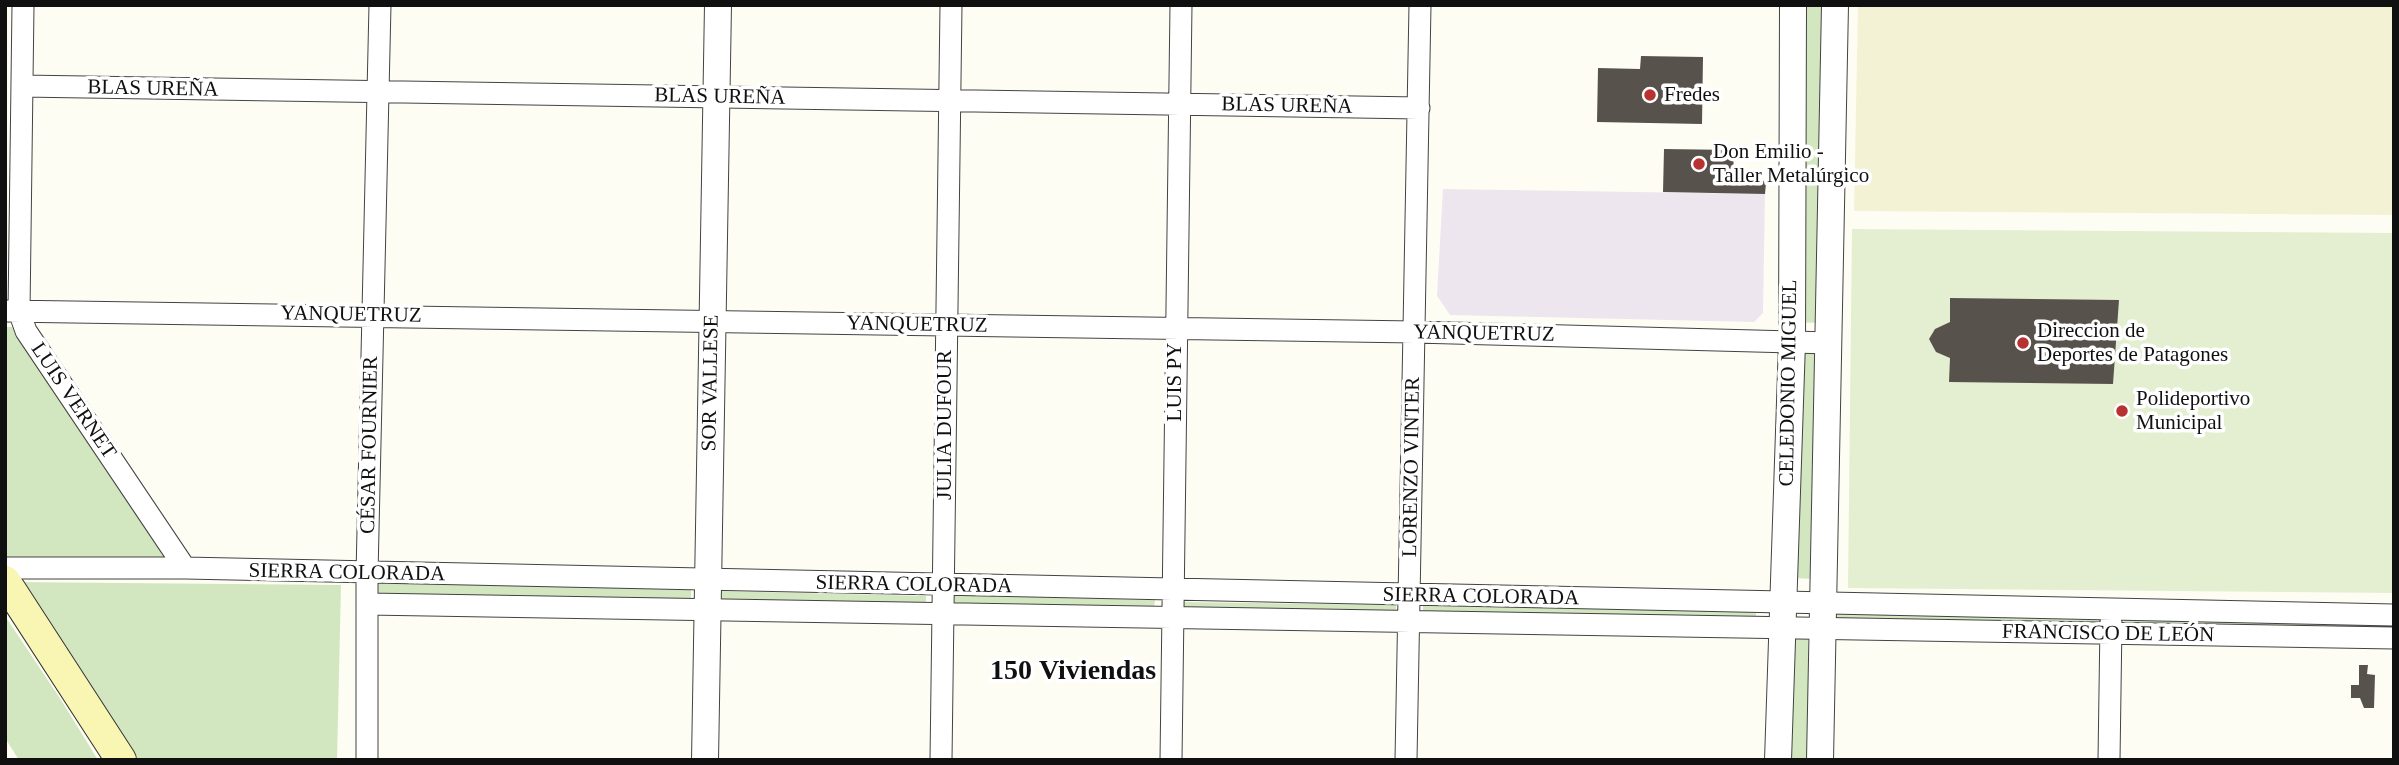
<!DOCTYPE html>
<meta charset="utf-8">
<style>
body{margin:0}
#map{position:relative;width:2399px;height:765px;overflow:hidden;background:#fefdf4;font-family:"Times New Roman",serif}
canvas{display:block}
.frame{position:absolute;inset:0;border:7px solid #101010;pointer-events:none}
</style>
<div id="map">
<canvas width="2399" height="765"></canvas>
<div class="frame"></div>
</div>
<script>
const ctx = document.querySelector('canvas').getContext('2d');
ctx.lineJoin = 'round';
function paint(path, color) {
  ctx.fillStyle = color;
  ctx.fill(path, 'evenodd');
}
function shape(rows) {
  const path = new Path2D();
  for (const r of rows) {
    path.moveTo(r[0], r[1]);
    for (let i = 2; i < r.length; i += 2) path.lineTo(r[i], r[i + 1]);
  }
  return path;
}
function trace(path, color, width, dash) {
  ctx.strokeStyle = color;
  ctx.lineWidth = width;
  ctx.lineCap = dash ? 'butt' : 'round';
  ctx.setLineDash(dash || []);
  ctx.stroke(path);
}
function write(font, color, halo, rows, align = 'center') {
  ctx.font = font + ' "Times New Roman",serif';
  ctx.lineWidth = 7;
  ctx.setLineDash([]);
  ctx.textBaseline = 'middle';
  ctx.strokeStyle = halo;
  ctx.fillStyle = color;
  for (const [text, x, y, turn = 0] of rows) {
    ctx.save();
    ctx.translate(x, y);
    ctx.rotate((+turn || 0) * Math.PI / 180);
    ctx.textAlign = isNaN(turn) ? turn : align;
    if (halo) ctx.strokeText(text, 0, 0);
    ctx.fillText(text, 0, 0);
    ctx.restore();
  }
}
const industrial = shape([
 [1443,189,1765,194,1763,313,1754,322,1450,315,1437,296]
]);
const farmland = shape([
 [1858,5,2394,5,2394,215,1854,211]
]);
const green = shape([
 [1801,5,1823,5,1818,323,1797,322],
 [5,327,12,327,167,557,5,558],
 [1796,350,1815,350,1812,579,1792,578],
 [12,582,341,585,337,760,131,760],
 [374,583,691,589,691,600,374,594],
 [721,591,926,596,926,605,721,600],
 [953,595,1155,600,1154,609,953,604],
 [1182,602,1396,605,1396,615,1182,612],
 [1423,606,1756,608,1756,619,1423,617],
 [1835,612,2100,617,2100,627,1835,622],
 [5,616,61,700,98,760,19,760,5,738],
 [2124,620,2394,622,2394,633,2123,630],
 [1787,639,1808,639,1808,760,1787,760]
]);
const pitch = shape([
 [1852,229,2394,233,2394,593,1848,588]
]);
const building = shape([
 [1641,56,1703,57,1702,124,1597,122,1598,68,1640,69],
 [1664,149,1734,150,1733,177,1759,177,1766,183,1765,194,1663,192],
 [1950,298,2119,300,2113,384,1949,382,1950,358,1936,352,1929,339,1935,329,1950,322],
 [2359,665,2368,665,2367,674,2375,675,2374,708,2364,708,2360,698,2351,698,2351,685,2359,685]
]);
const minor = shape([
 [23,5,19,311,26,331,185,568],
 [22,86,1419,108],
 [5,311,1415,332,1830,343],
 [5,568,185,568,2394,615],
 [368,604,2394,638],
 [367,760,367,574,380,5],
 [941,760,951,5],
 [1171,760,1181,5],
 [1406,760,1420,5],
 [2109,760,2111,622]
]);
const tertiary = shape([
 [705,760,718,5],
 [1778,760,1792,342,1793,5],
 [1820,760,1835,5]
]);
const secondary = shape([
 [5,581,121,760]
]);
const markers = [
 [1650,95,7,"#b83231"],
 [1699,164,7,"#b83231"],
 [2023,343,7,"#b83231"],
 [2122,411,7,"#b83231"]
];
const streetNames = [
 ["BLAS UREÑA",153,89,1],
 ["BLAS UREÑA",720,97,1],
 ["BLAS UREÑA",1287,106,1],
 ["YANQUETRUZ",351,315,1],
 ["YANQUETRUZ",917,325,1],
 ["YANQUETRUZ",1484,334,1],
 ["LUIS PY",1175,382,-90],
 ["SOR VALLESE",711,383,-89],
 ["CELEDONIO MIGUEL",1789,383,-89],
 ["LUIS VERNET",73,401,56],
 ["JULIA DUFOUR",945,425,-90],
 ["CÉSAR FOURNIER",370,445,-89],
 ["LORENZO VINTER",1412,467,-89],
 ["SIERRA COLORADA",347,573,1],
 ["SIERRA COLORADA",914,585,1],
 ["SIERRA COLORADA",1481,597,1],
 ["FRANCISCO DE LEÓN",2108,634,1]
];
const poiNames = [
 ["Fredes",1664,95],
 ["Don Emilio -",1713,152],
 ["Taller Metalúrgico",1713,176],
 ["Direccion de",2037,331],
 ["Deportes de Patagones",2037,355],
 ["Polideportivo",2136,399],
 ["Municipal",2136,423]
];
const districtNames = [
 ["150 Viviendas",1073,672]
];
paint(industrial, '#ede6ee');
paint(farmland, '#f3f2d5');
paint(green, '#d2e7bf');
paint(pitch, '#e3efd0');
paint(building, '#58524d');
trace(minor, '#434343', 23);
trace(tertiary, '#434343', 28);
trace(secondary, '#323232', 32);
trace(minor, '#fff', 21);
trace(tertiary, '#fff', 26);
trace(secondary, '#f9f6b4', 30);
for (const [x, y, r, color] of markers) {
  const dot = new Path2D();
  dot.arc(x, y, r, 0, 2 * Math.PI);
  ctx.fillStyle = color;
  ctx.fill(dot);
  trace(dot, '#fff', 2.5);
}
write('21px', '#101010', '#fff', streetNames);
write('21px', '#101010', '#fff', poiNames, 'left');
write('bold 28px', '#101010', '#fff', districtNames);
</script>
